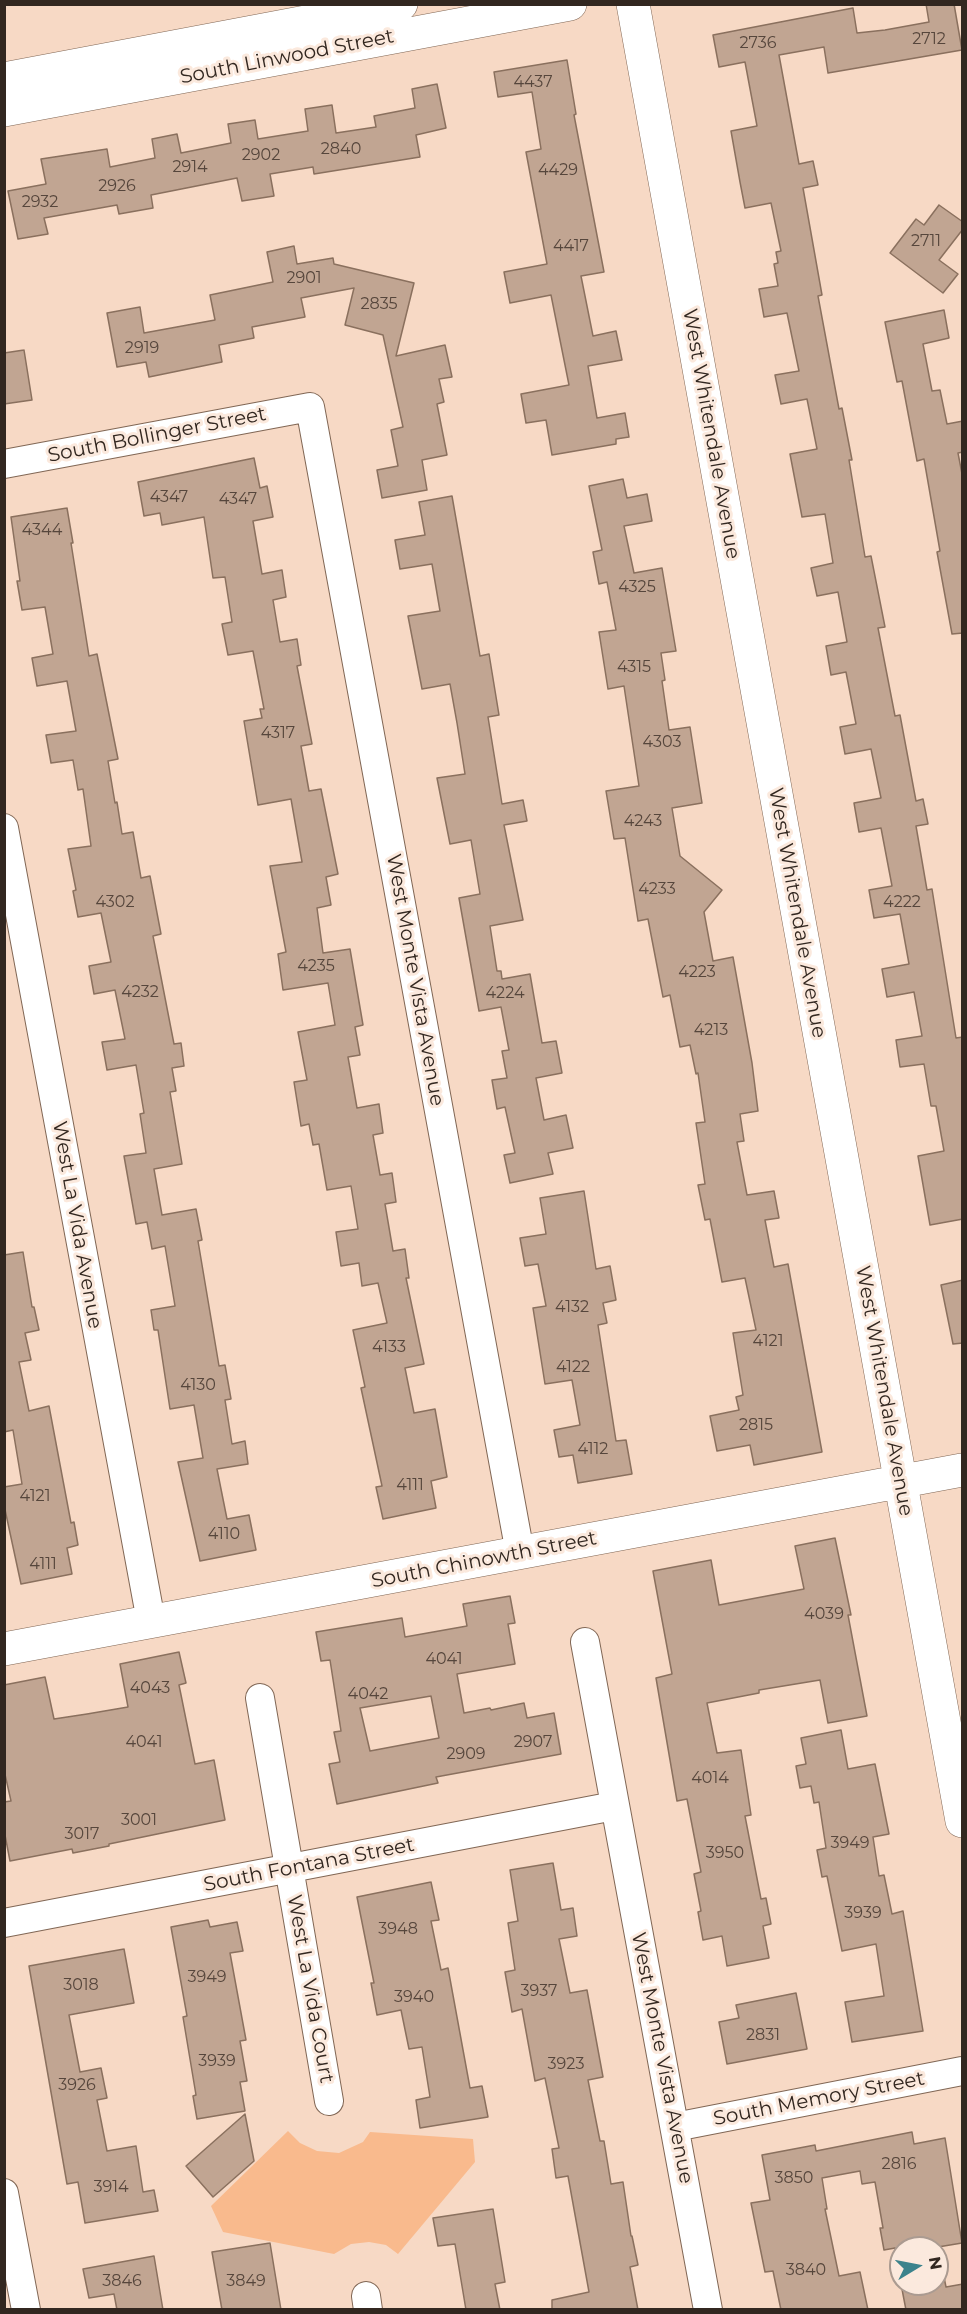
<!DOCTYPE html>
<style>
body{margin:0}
#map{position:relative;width:967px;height:2314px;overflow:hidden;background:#f7d9c5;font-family:Montserrat,sans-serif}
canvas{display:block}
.frame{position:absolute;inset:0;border:6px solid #322720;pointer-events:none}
.north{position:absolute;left:889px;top:2236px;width:60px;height:60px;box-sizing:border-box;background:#fbe9dd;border:2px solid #ab9b91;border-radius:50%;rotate:80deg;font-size:16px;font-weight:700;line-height:24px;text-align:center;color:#322720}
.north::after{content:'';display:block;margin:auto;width:21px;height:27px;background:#3c838c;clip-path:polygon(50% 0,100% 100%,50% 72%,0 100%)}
</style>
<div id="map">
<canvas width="967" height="2314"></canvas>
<div class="frame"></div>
<div class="north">N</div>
</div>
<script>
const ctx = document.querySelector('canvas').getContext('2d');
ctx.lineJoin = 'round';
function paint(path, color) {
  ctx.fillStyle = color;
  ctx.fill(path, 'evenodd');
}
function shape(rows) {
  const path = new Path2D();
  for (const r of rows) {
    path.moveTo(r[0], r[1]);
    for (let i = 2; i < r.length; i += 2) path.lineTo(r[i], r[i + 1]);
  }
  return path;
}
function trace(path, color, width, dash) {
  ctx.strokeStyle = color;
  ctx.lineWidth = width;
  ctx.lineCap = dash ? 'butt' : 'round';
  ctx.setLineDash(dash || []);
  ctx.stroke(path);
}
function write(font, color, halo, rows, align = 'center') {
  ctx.font = font + ' Montserrat,sans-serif';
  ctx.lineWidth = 6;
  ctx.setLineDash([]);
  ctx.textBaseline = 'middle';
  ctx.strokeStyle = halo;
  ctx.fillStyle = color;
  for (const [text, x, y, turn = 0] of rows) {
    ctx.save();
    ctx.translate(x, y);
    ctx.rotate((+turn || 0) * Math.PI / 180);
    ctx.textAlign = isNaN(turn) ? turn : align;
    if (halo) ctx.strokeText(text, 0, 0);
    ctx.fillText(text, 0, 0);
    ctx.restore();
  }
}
const green = shape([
 [288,2131,300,2143,317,2151,339,2153,363,2142,370,2132,473,2139,475,2162,398,2254,386,2245,369,2242,351,2244,334,2254,223,2232,211,2206]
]);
const building = shape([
 [926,4,954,4,962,50,828,73,824,47,779,55,799,164,813,161,818,185,803,188,822,295,818,296,839,409,842,408,852,460,849,460,865,557,871,556,885,627,878,628,895,716,900,715,916,801,923,799,928,824,916,826,927,890,932,889,956,1038,963,1037,963,1219,930,1225,918,1156,944,1151,936,1106,931,1106,924,1064,900,1067,896,1040,922,1036,914,992,887,997,882,969,909,964,900,914,874,918,869,890,892,886,881,828,859,832,854,803,881,798,871,749,845,754,840,727,856,724,846,672,831,675,826,646,847,642,838,592,817,596,811,568,833,563,825,514,802,517,790,454,817,449,807,399,781,404,775,375,799,371,787,313,764,317,759,289,778,286,774,264,778,263,776,252,781,251,771,203,745,208,740,182,731,131,757,126,745,62,719,67,713,35,853,8,857,33,885,30,929,22,926,4],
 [567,60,576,114,574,115,604,272,581,276,593,336,616,331,622,360,588,366,597,418,625,413,629,437,616,439,616,444,552,455,546,420,526,423,521,394,569,385,551,295,510,303,504,272,547,264,526,152,541,149,532,92,498,97,494,72,567,60],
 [437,84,446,128,416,135,420,157,314,174,313,167,270,174,274,196,242,201,237,178,151,195,153,208,119,214,117,205,44,218,48,234,18,239,8,191,46,184,41,159,107,149,110,167,155,158,152,139,177,134,181,153,231,143,228,124,255,120,258,139,308,131,305,109,332,105,336,133,376,127,374,116,415,108,412,89,437,84],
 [939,205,963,222,963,229,939,260,958,274,943,293,890,253,916,219,924,225,939,205],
 [294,246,297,264,333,258,334,264,414,283,396,356,445,345,452,377,439,379,444,402,437,404,447,455,422,460,427,490,382,498,377,470,398,466,391,430,403,427,383,335,345,325,354,288,301,298,305,317,252,327,254,338,219,345,222,362,149,377,146,362,117,367,107,313,140,307,144,333,215,320,210,295,273,282,267,252,294,246],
 [944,310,949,338,923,344,932,391,940,390,947,424,963,421,963,452,958,453,963,479,963,633,952,634,937,552,940,551,924,459,917,461,902,381,897,382,885,322,944,310],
 [24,350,32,400,4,404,4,353,24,350],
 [254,458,260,488,267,486,273,517,253,521,262,574,282,570,286,597,273,600,280,642,297,639,301,665,297,666,312,744,301,746,309,791,321,789,338,874,326,877,331,905,317,908,323,953,350,949,363,1025,355,1027,360,1055,348,1057,357,1108,379,1104,383,1133,373,1135,380,1175,392,1173,396,1202,385,1204,393,1251,405,1249,409,1278,406,1278,424,1364,405,1368,414,1413,435,1409,447,1477,431,1481,436,1508,383,1519,376,1487,382,1486,361,1388,365,1387,353,1330,387,1323,378,1283,362,1286,359,1263,341,1266,336,1232,358,1229,351,1186,327,1190,319,1144,313,1145,309,1124,301,1126,294,1082,307,1080,298,1032,335,1025,328,983,283,990,278,954,286,952,270,866,302,862,291,799,258,805,244,721,262,718,260,709,264,709,253,651,228,655,222,624,232,622,225,577,213,578,204,517,162,525,160,513,144,516,138,482,254,458],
 [623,479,627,498,647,494,652,521,624,526,634,573,662,568,676,651,661,653,665,680,662,681,669,730,690,727,702,803,672,808,680,856,722,890,704,912,713,961,733,957,752,1063,758,1111,740,1114,744,1141,737,1142,747,1195,774,1191,779,1218,765,1220,774,1267,788,1264,822,1452,754,1465,750,1445,717,1451,710,1416,739,1410,736,1397,743,1395,733,1333,756,1330,745,1278,722,1282,710,1219,705,1220,698,1185,705,1184,696,1123,705,1122,698,1073,696,1074,690,1045,680,1047,670,995,663,997,648,919,638,921,625,838,614,839,606,791,639,786,624,686,608,689,599,632,616,630,607,582,599,584,593,552,602,550,589,486,623,479],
 [452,496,480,656,489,654,499,715,488,717,502,804,523,800,527,821,504,825,523,920,490,926,497,971,501,971,502,979,530,974,542,1043,556,1041,562,1073,536,1078,544,1120,566,1115,573,1148,548,1153,553,1174,510,1183,504,1155,515,1153,505,1107,497,1109,492,1080,507,1078,502,1051,509,1050,501,1007,479,1011,459,898,480,894,471,840,450,844,437,778,465,774,457,723,450,684,422,689,408,616,440,611,432,564,400,569,395,540,425,535,419,502,452,496],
 [67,508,73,543,71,543,89,656,97,654,118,759,108,761,115,803,117,802,122,834,133,832,141,878,150,876,161,934,153,936,174,1044,181,1043,184,1066,172,1068,176,1091,170,1092,182,1164,154,1169,162,1215,196,1209,202,1240,198,1241,219,1366,225,1365,231,1399,225,1400,232,1444,245,1441,248,1464,217,1469,227,1519,249,1515,256,1550,200,1561,178,1462,203,1458,194,1405,170,1409,158,1330,154,1330,151,1310,175,1306,165,1246,152,1249,147,1222,136,1224,124,1156,146,1153,140,1114,144,1113,136,1065,107,1070,102,1042,125,1039,115,990,94,994,89,966,111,962,101,913,78,917,73,891,76,890,68,849,91,846,83,789,78,790,73,760,51,763,46,735,76,731,67,681,37,686,32,658,53,654,45,607,22,610,17,581,20,581,11,517,67,508],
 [584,1191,596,1269,610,1266,616,1300,603,1303,607,1323,598,1325,616,1441,626,1440,632,1474,578,1483,573,1455,559,1457,554,1430,580,1425,572,1380,545,1384,533,1308,546,1306,538,1264,525,1266,520,1238,546,1234,540,1198,584,1191],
 [23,1252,32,1307,34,1307,39,1330,25,1333,31,1360,19,1362,29,1411,49,1406,71,1523,74,1522,78,1545,67,1548,72,1574,21,1584,4,1505,4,1487,22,1484,13,1430,4,1432,4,1255,23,1252],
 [963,1280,963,1343,953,1344,941,1285,963,1280],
 [835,1538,851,1615,848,1615,867,1716,828,1723,820,1680,759,1690,759,1693,707,1703,717,1753,741,1750,751,1815,745,1816,761,1899,766,1898,771,1924,763,1926,769,1958,727,1966,722,1936,703,1940,698,1912,701,1911,694,1874,701,1872,687,1799,677,1801,656,1678,672,1674,653,1571,711,1560,719,1605,804,1589,795,1546,835,1538],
 [510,1596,515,1623,508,1624,515,1664,457,1674,464,1713,490,1708,491,1710,524,1703,527,1718,554,1713,561,1754,436,1777,438,1783,337,1804,329,1764,340,1762,334,1732,341,1731,330,1660,321,1661,316,1632,402,1618,405,1637,467,1626,463,1604,510,1596],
 [431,1696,439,1738,370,1751,360,1708,431,1696],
 [179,1652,186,1683,179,1685,195,1764,214,1760,225,1820,109,1844,109,1846,73,1853,72,1849,10,1861,4,1830,4,1802,11,1801,4,1770,4,1685,45,1677,54,1719,87,1714,128,1707,120,1664,179,1652],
 [841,1730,848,1769,875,1764,889,1834,873,1837,879,1876,884,1875,892,1914,903,1911,923,2031,852,2042,845,2002,884,1996,876,1944,842,1951,827,1876,822,1877,817,1850,826,1848,819,1802,814,1803,811,1786,800,1788,796,1766,806,1764,801,1738,841,1730],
 [553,1863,561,1910,573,1908,577,1936,559,1939,570,1993,587,1990,603,2077,588,2080,600,2141,604,2141,611,2184,623,2182,631,2236,632,2236,638,2265,630,2267,638,2310,552,2310,552,2300,589,2292,568,2176,556,2178,552,2149,559,2148,545,2078,535,2081,522,2009,512,2012,505,1972,515,1970,508,1923,518,1921,510,1870,553,1863],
 [431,1882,439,1920,431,1921,441,1970,448,1968,470,2088,482,2086,488,2117,420,2128,416,2100,430,2097,422,2047,409,2049,401,2010,377,2015,371,1983,374,1983,357,1897,431,1882],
 [208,1920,210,1927,237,1922,243,1951,230,1953,246,2040,240,2041,247,2081,240,2082,245,2111,197,2119,193,2096,196,2095,183,2017,187,2016,171,1927,208,1920],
 [124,1949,134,2003,69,2015,80,2072,101,2068,107,2098,97,2100,107,2151,136,2146,143,2192,154,2190,158,2211,85,2223,78,2182,67,2184,29,1966,124,1949],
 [796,1993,807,2049,727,2064,719,2022,739,2018,736,2005,796,1993],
 [245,2114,254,2161,213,2197,186,2166,245,2114],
 [912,2132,914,2144,945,2138,962,2243,938,2247,946,2287,963,2284,963,2310,906,2310,901,2284,937,2284,937,2248,901,2248,901,2282,895,2248,884,2250,880,2228,883,2228,875,2182,862,2184,860,2171,822,2178,827,2209,825,2209,839,2276,860,2272,868,2310,781,2310,773,2271,765,2272,751,2203,770,2200,762,2155,815,2145,816,2151,912,2132],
 [493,2209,505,2282,495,2284,500,2310,466,2310,455,2244,438,2246,433,2218,493,2209],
 [270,2243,281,2310,222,2310,212,2252,270,2243],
 [154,2256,163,2310,117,2310,114,2294,89,2298,83,2269,154,2256]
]);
const street = shape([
 [4,464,310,407,520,1553],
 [4,828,151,1621],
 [585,1642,708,2310],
 [260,1698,329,2101],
 [4,1923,614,1806],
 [675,2127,962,2071],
 [4,2193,26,2310],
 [366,2296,368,2310]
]);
const secondary = shape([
 [633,4,962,1821],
 [4,79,401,4],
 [4,110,570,4],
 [4,1649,962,1470]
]);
const numberNames = [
 ["2712",929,39],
 ["2736",758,43],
 ["4437",533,82],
 ["2840",341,149],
 ["2902",261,155],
 ["2914",190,167],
 ["4429",558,170],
 ["2926",117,186],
 ["2932",40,202],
 ["2711",926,241],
 ["4417",571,246],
 ["2901",304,278],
 ["2835",379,304],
 ["2919",142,348],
 ["4347",169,497],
 ["4347",238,499],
 ["4344",42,530],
 ["4325",637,587],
 ["4315",634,667],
 ["4317",278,733],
 ["4303",662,742],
 ["4243",643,821],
 ["4233",657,889],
 ["4302",115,902],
 ["4222",902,902],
 ["4235",316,966],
 ["4223",697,972],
 ["4232",140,992],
 ["4224",505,993],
 ["4213",711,1030],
 ["4132",572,1307],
 ["4121",768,1341],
 ["4133",389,1347],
 ["4122",573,1367],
 ["4130",198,1385],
 ["2815",756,1425],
 ["4112",593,1449],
 ["4111",410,1485],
 ["4121",35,1496],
 ["4110",224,1534],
 ["4111",43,1564],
 ["4039",824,1614],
 ["4041",444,1659],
 ["4043",150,1688],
 ["4042",368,1694],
 ["4041",144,1742],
 ["2907",533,1742],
 ["2909",466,1754],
 ["4014",710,1778],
 ["3001",139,1820],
 ["3017",82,1834],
 ["3949",850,1843],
 ["3950",725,1853],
 ["3939",863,1913],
 ["3948",398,1929],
 ["3949",207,1977],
 ["3018",81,1985],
 ["3937",539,1991],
 ["3940",414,1997],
 ["2831",763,2035],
 ["3939",217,2061],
 ["3923",566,2064],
 ["3926",77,2085],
 ["2816",899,2164],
 ["3850",794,2178],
 ["3914",111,2187],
 ["3840",806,2270],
 ["3846",122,2281],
 ["3849",246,2281]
];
const streetNames = [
 ["South Linwood Street",287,57,-11],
 ["West Whitendale Avenue",711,434,80],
 ["South Bollinger Street",157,435,-11],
 ["West Whitendale Avenue",797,913,80],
 ["West Monte Vista Avenue",415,980,80],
 ["West La Vida Avenue",77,1225,80],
 ["West Whitendale Avenue",884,1391,80],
 ["South Chinowth Street",484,1560,-11],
 ["South Fontana Street",309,1865,-11],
 ["West La Vida Court",310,1989,80],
 ["West Monte Vista Avenue",662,2058,79],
 ["South Memory Street",819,2099,-11]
];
paint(green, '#f9ba8d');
paint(building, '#c1a592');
trace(building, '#8a705e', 1.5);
trace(street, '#816755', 30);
trace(secondary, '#816755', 34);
trace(street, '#fff', 28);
trace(secondary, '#fff', 33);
write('16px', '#56463c', null, numberNames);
write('20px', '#322720', '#fbe9dd', streetNames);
</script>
